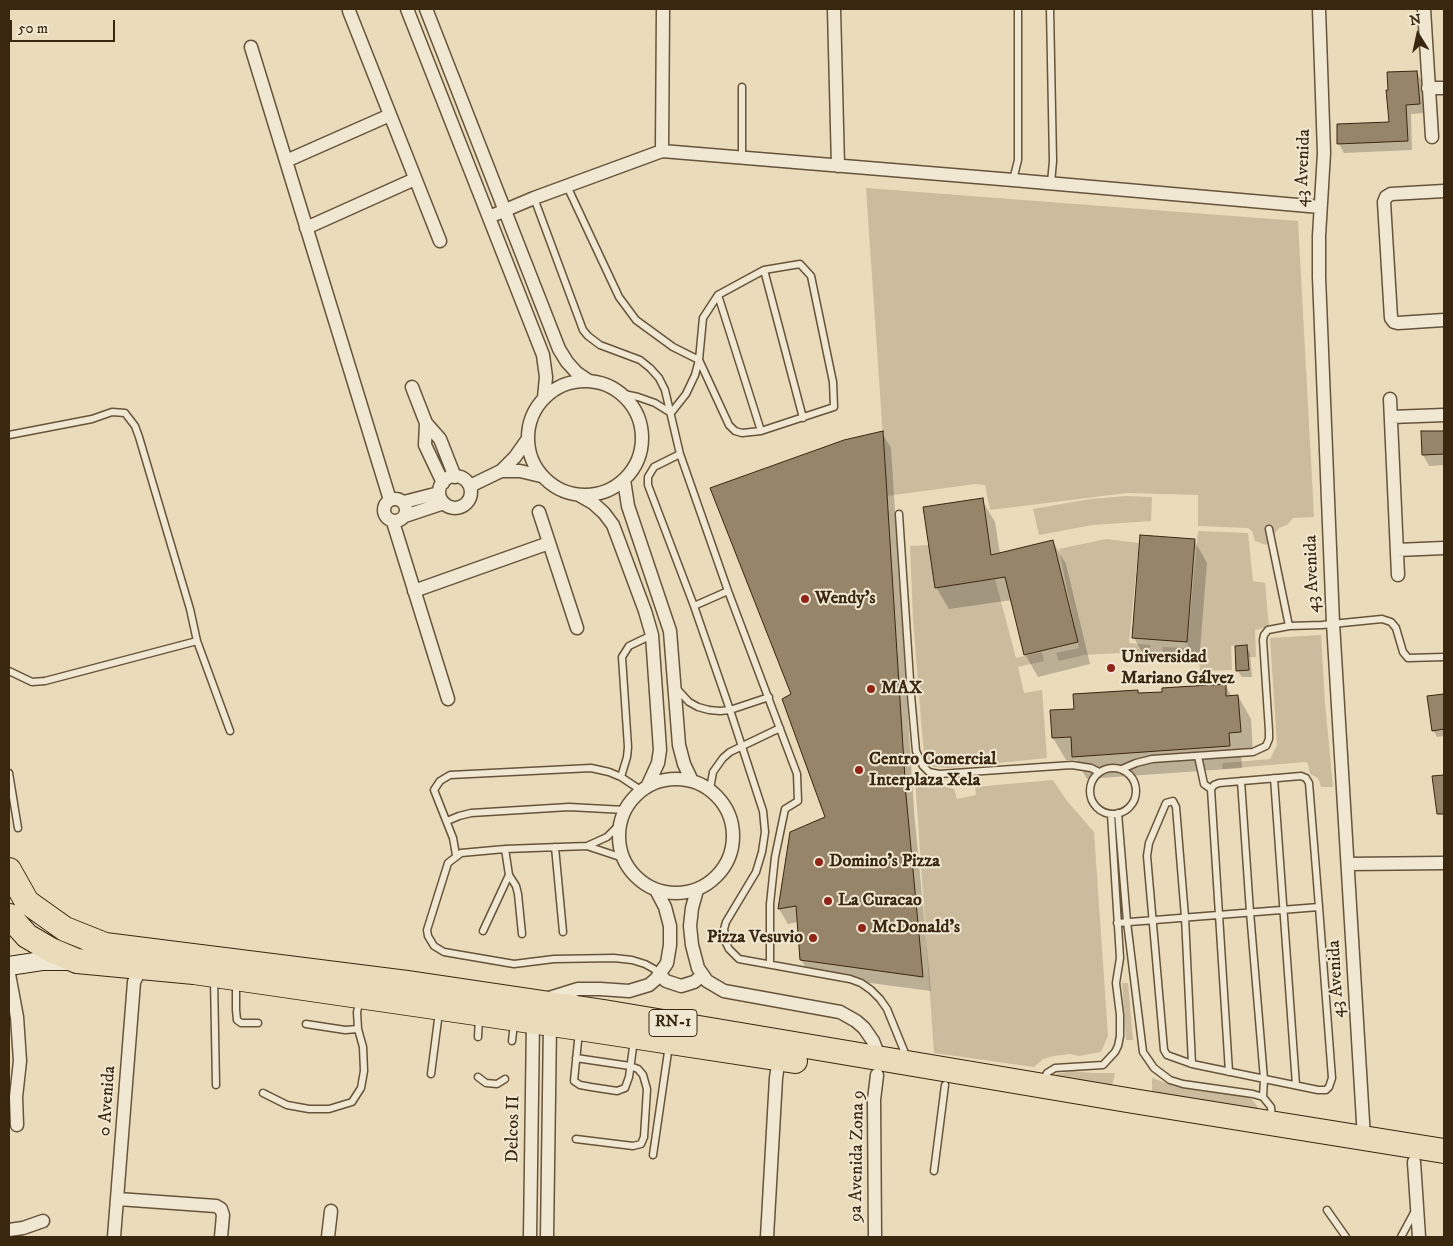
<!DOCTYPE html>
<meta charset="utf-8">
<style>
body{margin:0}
#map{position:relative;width:1453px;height:1246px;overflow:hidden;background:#eadbbb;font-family:"IM FELL DW Pica",serif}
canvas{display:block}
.frame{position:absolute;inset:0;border:10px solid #3a2710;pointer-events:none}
.north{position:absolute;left:1393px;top:10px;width:50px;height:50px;-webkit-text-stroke:4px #f1e8d3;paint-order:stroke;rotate:350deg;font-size:14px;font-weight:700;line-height:20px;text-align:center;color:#3a2710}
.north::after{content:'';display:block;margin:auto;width:18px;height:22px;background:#3a2710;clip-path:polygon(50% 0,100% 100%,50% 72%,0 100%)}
.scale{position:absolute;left:10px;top:20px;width:105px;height:22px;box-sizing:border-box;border:2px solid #3a2710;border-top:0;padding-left:6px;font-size:15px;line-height:18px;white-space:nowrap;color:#3a2710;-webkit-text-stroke:4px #f1e8d3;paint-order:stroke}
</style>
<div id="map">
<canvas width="1453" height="1246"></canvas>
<div class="frame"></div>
<div class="north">N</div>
<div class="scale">50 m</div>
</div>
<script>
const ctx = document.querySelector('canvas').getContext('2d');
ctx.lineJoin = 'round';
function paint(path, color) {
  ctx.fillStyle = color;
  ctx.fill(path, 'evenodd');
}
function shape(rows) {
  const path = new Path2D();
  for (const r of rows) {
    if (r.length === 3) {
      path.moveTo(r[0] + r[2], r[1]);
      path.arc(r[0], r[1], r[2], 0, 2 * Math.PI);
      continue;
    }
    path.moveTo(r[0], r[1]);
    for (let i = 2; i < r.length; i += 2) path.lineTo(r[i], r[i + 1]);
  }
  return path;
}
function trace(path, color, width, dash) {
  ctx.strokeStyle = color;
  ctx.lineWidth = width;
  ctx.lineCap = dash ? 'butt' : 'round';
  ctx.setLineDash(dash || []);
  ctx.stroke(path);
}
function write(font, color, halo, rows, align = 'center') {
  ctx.font = font + ' "IM FELL DW Pica",serif';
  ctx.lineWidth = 4;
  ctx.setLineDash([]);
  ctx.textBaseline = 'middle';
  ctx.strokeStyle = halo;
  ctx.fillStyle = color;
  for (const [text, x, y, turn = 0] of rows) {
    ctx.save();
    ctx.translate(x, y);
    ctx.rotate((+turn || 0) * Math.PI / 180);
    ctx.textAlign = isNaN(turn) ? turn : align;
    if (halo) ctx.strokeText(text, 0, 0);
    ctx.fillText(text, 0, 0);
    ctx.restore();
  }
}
const green = shape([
 [866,188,1298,221,1314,517,1293,518,1287,525,1279,528,1274,534,1273,540,1266,545,1255,541,1252,531,1248,528,1198,526,1198,495,1127,493,990,510,985,485,975,484,887,496],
 [1126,496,1152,497,1151,521,1093,525,1039,535,1033,509,1090,499],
 [1198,531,1248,533,1253,581,1265,583,1269,627,1255,630,1256,657,1248,657,1247,645,1231,646,1232,670,1200,671,1199,657,1165,656,1162,647,1187,648],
 [1106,539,1139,543,1129,643,1151,645,1146,654,1121,653,1101,654,1084,655,1059,661,1056,653,1079,648,1059,549],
 [929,545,935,588,995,579,1016,658,1042,652,1044,661,1018,667,1024,693,1042,690,1047,758,949,768,934,767,925,760,922,733,913,618,910,546],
 [1321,635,1325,703,1333,787,1321,787,1318,778,1310,774,1308,764,1306,762,1223,769,1222,766,1223,763,1270,759,1277,745,1270,638],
 [915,778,954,789,957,799,976,795,975,787,1053,780,1067,801,1094,832,1108,1036,1101,1052,1079,1056,1070,1054,1054,1056,1043,1059,1034,1067,934,1053],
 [1122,983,1128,983,1133,1040,1126,1040],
 [1073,1071,1092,1073,1115,1073,1112,1086,1054,1077,1056,1074],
 [1152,1078,1181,1088,1247,1097,1252,1099,1259,1109,1152,1093]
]);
const shadow = shape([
 [1417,72,1422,82,1425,113,1411,114,1412,150,1344,153,1339,144,1390,123,1389,91],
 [1422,432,1444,432,1444,465,1429,466,1423,455],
 [882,433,891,448,914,811,931,991,810,975,801,960,798,922,788,924,779,909,791,833,826,818,792,694],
 [982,500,995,522,1000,554,1053,542,1066,564,1090,664,1038,677,1025,654,1012,600,949,609,936,587],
 [1194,540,1207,563,1199,663,1147,660,1134,638],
 [1246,646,1250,653,1252,677,1242,677,1237,670],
 [1225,685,1232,697,1238,696,1251,719,1253,754,1241,755,1242,768,1087,779,1076,760,1066,760,1053,738,1052,711,1076,710,1137,691,1140,695],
 [1444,695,1444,736,1437,737,1433,730,1429,697]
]);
const building = shape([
 [1417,71,1420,104,1406,105,1408,141,1337,144,1337,124,1389,122,1386,90,1388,90,1387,72,1417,71],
 [883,431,906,795,923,977,800,960,796,906,778,909,790,832,825,817,782,699,791,694,710,488,844,440,883,431],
 [1421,431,1444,431,1444,454,1422,455,1421,431],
 [983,498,991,555,1053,540,1078,642,1024,655,1005,577,935,588,923,507,983,498],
 [1140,535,1195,539,1187,642,1132,638,1140,535],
 [1247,645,1249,670,1236,671,1235,646,1247,645],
 [1226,684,1226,696,1238,695,1241,732,1229,733,1230,746,1072,757,1071,737,1052,738,1050,710,1074,709,1073,694,1138,690,1138,693,1162,692,1162,688,1226,684],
 [1444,694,1444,729,1432,731,1427,696,1444,694],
 [1444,775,1444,814,1437,814,1432,776,1444,775]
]);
const lane = shape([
 [1050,9,1053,161,1051,183],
 [742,158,742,87],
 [1013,180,1018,160,1018,9],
 [567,186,619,297,636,320,673,347,699,360,729,425,735,431,742,433,761,431,834,407,833,382,811,276,800,264,764,270,718,295,703,318,699,360,695,375,686,394,671,413,655,403,638,397,619,393],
 [534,198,583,330,588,336,600,345,640,360,650,368,659,378,665,390,680,454,728,591,797,774,798,801,785,809,775,857,770,904,770,964],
 [764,270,803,418],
 [718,295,761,431],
 [9,435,92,419,112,412,125,413,135,426,139,437,190,609,197,641],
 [680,454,654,467,648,477,648,485,694,606,730,710,763,811,765,832,762,852,756,872,726,922,724,929,726,943,729,949,739,959,850,979,861,983,871,990,880,999,887,1009,907,1058],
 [899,514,911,695,916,751,923,766,929,772,939,774,1072,765,1091,768,1099,772],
 [1269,529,1289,626],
 [694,606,728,591],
 [9,671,32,682,45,681,197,641,230,731],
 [677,689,689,702,698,707,709,710,720,711,730,710,769,697],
 [1113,791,23],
 [1122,769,1136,763,1152,759,1253,752,1266,746,1269,739,1269,731,1263,640,1264,635,1268,630,1289,626,1322,625,1382,619,1391,622,1396,628,1403,652,1408,658,1444,657],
 [9,773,18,828],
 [621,777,627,757,628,747,622,657,629,646,652,635],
 [1274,778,1296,1085],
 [1241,781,1250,912,1264,1079,1263,1097],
 [710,789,713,772,723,758,730,752,780,728],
 [1211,789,1229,1072],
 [1118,813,1127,922,1143,1052,1154,1068,1170,1080,1183,1084,1253,1094,1263,1097,1271,1107,1272,1120],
 [447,821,459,816,471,813,569,807,625,810],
 [587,846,607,837,619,825],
 [555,847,563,932],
 [456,855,453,838,434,790,440,781,450,775,591,768,609,772,621,777,642,791],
 [623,858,587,846,505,849,461,853,448,863,427,930,428,936,434,946,444,952,514,964,554,959,614,958,632,960,645,964,654,969,660,975],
 [509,875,516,886,518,894,522,934],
 [1117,923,1319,907,1309,783,1306,778,1301,776,1219,783,1214,785,1211,789,1204,784,1198,756],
 [483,931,509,875,505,849],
 [214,979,216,1085],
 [236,982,236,1010,237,1020,241,1023,258,1023],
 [306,1024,345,1030,358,1029,357,1012,360,1000],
 [579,1031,574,1081,580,1085,591,1087,617,1091,625,1088,629,1077,634,1040],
 [478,1037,479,1017],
 [512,1041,514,1023],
 [576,1058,630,1066,638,1069,643,1075,647,1089,644,1137,641,1144,633,1146,576,1139],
 [1192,1064,1185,917,1176,807,1173,801,1166,803,1149,843,1147,856,1164,1050,1167,1055,1192,1064,1318,1090,1326,1090,1329,1087,1332,1078,1319,907],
 [431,1074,439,1012],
 [478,1077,486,1083,497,1084,505,1079],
 [1043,1081,1047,1073,1055,1068,1103,1065,1115,1052,1118,1046,1120,1036,1120,1015,1116,983,1120,958,1111,814],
 [263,1093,287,1105,309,1109,329,1109,352,1102,361,1088,364,1071,363,1047,358,1029],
 [653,1155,669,1045],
 [934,1171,945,1085],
 [1327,1210,1346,1237],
 [1401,1237,1415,1211]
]);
const street = shape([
 [407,9,543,355,546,377,544,398],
 [426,9,559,349,567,362,577,373,589,381],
 [834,9,838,166],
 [1319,9,1324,153,1319,236,1319,277,1333,623,1364,1138],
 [1424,9,1432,137],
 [349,11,440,241],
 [251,47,390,500],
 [1428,88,1444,88],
 [662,151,663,9],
 [286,161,390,115],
 [1444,191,1391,194,1386,197,1384,202,1391,318,1394,322,1398,323,1444,320],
 [489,217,534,198,662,151,1013,180,1320,207],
 [306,228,415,179],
 [585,438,57],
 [412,387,426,423,440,439,455,477],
 [1390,399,1398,575],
 [1391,417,1444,415],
 [426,423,425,445,443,483],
 [501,471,520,471,541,476],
 [455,492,16],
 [624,480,628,506,670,631,679,745,684,764,692,781],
 [470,486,501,471,515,457,527,440],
 [579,495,593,503,604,513,613,525,645,611,652,635,660,750,658,763,647,787],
 [395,510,11],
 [404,502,439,493],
 [539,512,577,628],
 [405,516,444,503],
 [393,522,448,699],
 [1397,550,1444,548],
 [414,591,549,543],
 [676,836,57],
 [1348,864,1444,863],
 [697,890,692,908,690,926,692,945,698,968,707,981,724,991,840,1012,856,1021,864,1028,873,1041,880,1059],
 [9,974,17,1017,20,1061,16,1097,17,1125],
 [660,975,666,981,681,986,694,982,703,975],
 [546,999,578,989,600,989,629,991,649,985,656,979,667,963,670,945,670,926,665,907,656,890],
 [1414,1162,1419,1237],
 [118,1199,216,1206,221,1209,223,1215,221,1237],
 [9,1230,23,1228,43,1221],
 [114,1237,134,982,141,968],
 [328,1237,331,1211],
 [530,1237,533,1021],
 [547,1237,550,1024],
 [767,1237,776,1078,779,1058],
 [875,1237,874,1100,877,1075]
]);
const secondary = shape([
 [9,966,42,961,70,961]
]);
const highway = shape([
 [9,870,27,902,65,929,105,945,407,983,604,1012,1133,1101,1444,1151],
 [9,916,27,936,51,950,77,961,194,972,579,1028,795,1061]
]);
const markers = [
 [805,599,5,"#8f2418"],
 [1111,668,5,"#8f2418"],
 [871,689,5,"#8f2418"],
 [859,770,5,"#8f2418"],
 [819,862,5,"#8f2418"],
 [828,901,5,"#8f2418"],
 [862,928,5,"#8f2418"],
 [813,938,5,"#8f2418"]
];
const shields = [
 [673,1023,48]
];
const shieldNames = [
 ["RN-1",673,1023]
];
const streetNames = [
 ["43 Avenida",1304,168,-88],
 ["43 Avenida",1313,574,-92],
 ["43 Avenida",1337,979,-93],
 ["0 Avenida",108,1101,-86],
 ["Delcos II",514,1129,-89],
 ["9a Avenida Zona 9",858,1156,-89]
];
const poiNames = [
 ["Wendy's",815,599],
 ["Universidad",1121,658],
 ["Mariano Gálvez",1121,679],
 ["MAX",881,689],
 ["Centro Comercial",869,760],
 ["Interplaza Xela",869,781],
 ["Domino's Pizza",829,862],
 ["La Curacao",838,901],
 ["McDonald's",872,928],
 ["Pizza Vesuvio",803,938,"right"]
];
paint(green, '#ccbc9e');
paint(shadow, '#0003');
paint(building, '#968569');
trace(building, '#3a2710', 1);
trace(lane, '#66543b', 9);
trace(street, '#66543b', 15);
trace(secondary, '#3a2710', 20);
trace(highway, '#3a2710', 26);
trace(lane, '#f1e8d3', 6);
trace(street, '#f1e8d3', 12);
trace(secondary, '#f1e8d3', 18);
trace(highway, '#eadbbb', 24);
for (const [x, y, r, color] of markers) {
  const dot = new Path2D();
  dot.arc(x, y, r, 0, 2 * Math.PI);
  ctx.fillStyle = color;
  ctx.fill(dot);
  trace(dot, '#f1e8d3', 2);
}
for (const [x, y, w] of shields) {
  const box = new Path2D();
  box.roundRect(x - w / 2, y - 13.5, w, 27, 4);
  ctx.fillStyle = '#f1e8d3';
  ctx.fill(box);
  trace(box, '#3a2710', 1);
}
write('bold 16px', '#3a2710', null, shieldNames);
write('18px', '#3a2710', '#f1e8d3', streetNames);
write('bold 18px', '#3a2710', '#f1e8d3', poiNames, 'left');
</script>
